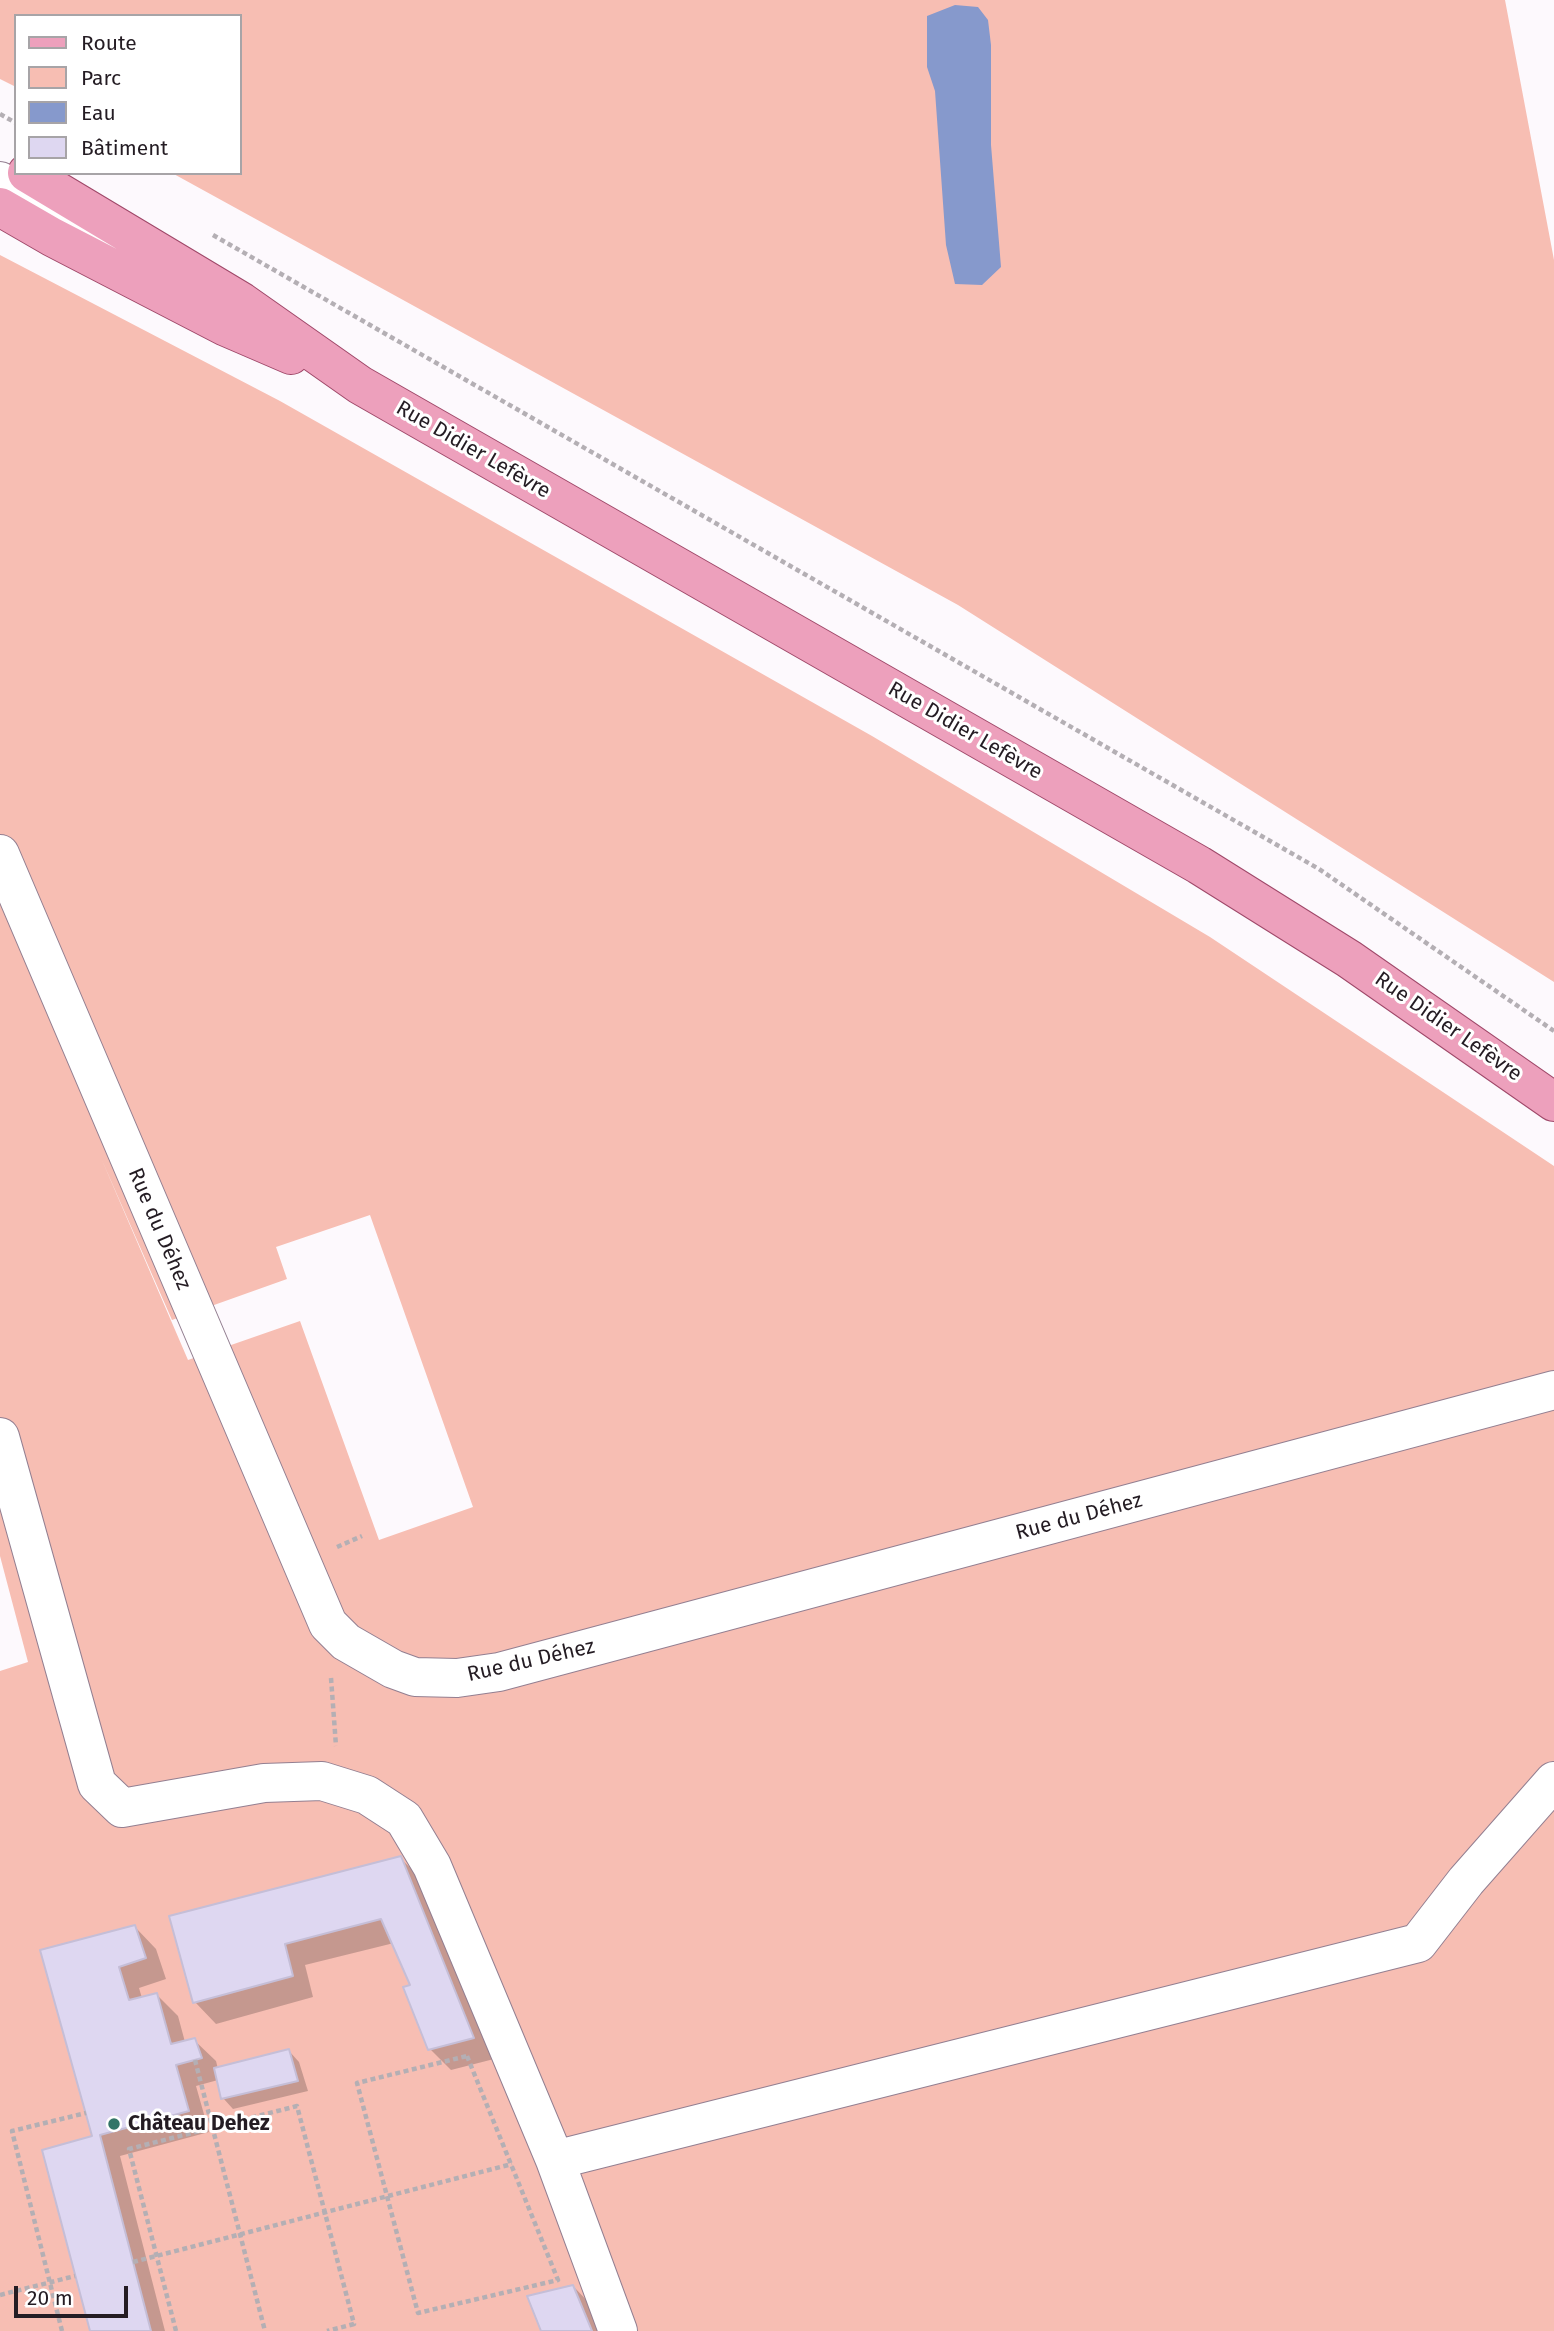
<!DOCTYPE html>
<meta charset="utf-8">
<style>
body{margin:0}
#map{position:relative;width:1554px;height:2331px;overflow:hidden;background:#fdf9fd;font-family:"Fira Sans",sans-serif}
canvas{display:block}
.legend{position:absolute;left:14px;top:14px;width:228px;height:161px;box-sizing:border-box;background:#fff;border:2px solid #a7a4a7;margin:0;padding:9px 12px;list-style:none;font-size:21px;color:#241c23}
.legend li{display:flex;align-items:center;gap:14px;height:35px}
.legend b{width:35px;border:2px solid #a7a4a7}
.scale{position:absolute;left:14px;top:2286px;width:114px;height:32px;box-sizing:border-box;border:4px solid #241c23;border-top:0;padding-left:9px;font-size:21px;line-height:24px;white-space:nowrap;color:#241c23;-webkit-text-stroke:5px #fff;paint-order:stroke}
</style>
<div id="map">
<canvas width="1554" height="2331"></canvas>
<ul class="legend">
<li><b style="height:9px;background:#eda0bc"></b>Route</li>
<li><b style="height:19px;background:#f7beb3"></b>Parc</li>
<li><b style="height:19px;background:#8699cc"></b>Eau</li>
<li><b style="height:19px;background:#ded7f1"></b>Bâtiment</li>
</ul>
<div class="scale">20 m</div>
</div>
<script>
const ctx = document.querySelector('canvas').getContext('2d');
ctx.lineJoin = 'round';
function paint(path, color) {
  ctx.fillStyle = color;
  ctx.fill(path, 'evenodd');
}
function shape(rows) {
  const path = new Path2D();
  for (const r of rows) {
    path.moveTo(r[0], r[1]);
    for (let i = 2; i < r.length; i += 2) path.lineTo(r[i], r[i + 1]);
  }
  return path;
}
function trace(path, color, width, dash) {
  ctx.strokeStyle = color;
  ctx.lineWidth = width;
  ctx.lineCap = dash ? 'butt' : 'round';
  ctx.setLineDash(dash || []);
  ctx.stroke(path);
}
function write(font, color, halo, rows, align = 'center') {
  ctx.font = font + ' "Fira Sans",sans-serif';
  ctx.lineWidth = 6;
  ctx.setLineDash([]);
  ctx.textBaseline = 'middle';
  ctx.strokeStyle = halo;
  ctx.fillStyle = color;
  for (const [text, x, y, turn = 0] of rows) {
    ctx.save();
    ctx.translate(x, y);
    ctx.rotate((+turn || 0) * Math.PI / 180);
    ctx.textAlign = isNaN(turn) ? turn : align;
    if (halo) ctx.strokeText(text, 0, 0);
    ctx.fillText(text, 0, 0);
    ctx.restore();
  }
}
const green = shape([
 [0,0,1505,0,1554,260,1554,982,958,605,172,173,240,173,240,16,16,16,16,87,0,79],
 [0,255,280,401,872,736,1210,937,1554,1166,1554,2331,0,2331,0,1671,28,1662,0,1556],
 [101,1158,172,1320,287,1279,276,1247,370,1215,473,1507,379,1540,300,1321,188,1360]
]);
const water = shape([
 [955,5,978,7,988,20,991,45,991,145,1001,267,982,285,955,284,946,245,935,91,927,67,927,16]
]);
const shadow = shape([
 [400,1858,422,1879,494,2059,451,2070,430,2049,413,1987,394,1943,305,1965,313,1997,216,2024,195,2002],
 [135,1927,156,1949,166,1979,139,1988,142,1998,157,1995,178,2016,185,2042,194,2040,216,2061,218,2069,289,2051,299,2062,308,2091,233,2109,223,2098,218,2080,196,2086,209,2132,120,2156,165,2331,91,2331,95,2138,42,1951],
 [573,2286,594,2308,604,2331,543,2331]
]);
const building = shape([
 [401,1856,474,2038,428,2050,403,1987,410,1985,381,1919,285,1944,293,1976,193,2003,169,1916,401,1856],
 [135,1925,146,1958,119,1967,129,2000,157,1993,171,2044,195,2038,202,2058,176,2065,189,2111,100,2135,151,2331,90,2331,42,2150,92,2136,40,1950,135,1925],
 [289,2049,298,2081,221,2099,214,2068,289,2049],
 [573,2285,592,2331,541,2331,527,2296,573,2285]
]);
const path = shape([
 [0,114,16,123],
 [213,235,1319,869,1554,1031],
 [337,1547,362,1536],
 [331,1678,336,1746],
 [467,2056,558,2280,418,2313,357,2083,467,2056],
 [195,2060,265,2331],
 [133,2262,512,2164],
 [0,2295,75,2276],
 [62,2331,12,2131,86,2113],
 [176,2331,129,2149,297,2106,354,2324,327,2331]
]);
const minor = shape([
 [0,181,106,240,139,241],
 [0,854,328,1624,346,1642,393,1669,415,1677,457,1678,499,1672,1554,1390],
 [0,1437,97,1784,122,1808,264,1783,322,1781,367,1795,404,1819,432,1866,555,2160,618,2331],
 [555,2160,1418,1943,1466,1881,1554,1781]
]);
const major = shape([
 [27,173,242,302,360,385,1199,865,1349,959,1554,1102],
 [0,207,52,237,226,327,291,355]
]);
const markers = [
 [114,2124,7,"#327567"]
];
const streetNames = [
 ["Rue Didier Lefèvre",473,450,30],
 ["Rue Didier Lefèvre",965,731,30],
 ["Rue Didier Lefèvre",1448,1027,35],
 ["Rue du Déhez",159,1229,67],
 ["Rue du Déhez",1079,1517,-15],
 ["Rue du Déhez",531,1661,-13]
];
const poiNames = [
 ["Château Dehez",128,2124]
];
paint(green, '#f7beb3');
paint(water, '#8699cc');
paint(shadow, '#0003');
paint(building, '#ded7f1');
trace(building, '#c5bed7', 2);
trace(minor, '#937f91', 40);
trace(major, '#9f4869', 40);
trace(path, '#b4afb4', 4.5, [5, 3.5]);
trace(minor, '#fff', 38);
trace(major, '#eda0bc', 38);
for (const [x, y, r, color] of markers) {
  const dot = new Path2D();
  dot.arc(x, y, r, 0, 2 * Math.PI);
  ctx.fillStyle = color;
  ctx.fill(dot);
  trace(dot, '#fff', 2.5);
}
write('21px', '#241c23', '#fff', streetNames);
write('bold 21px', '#241c23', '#fff', poiNames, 'left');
</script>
